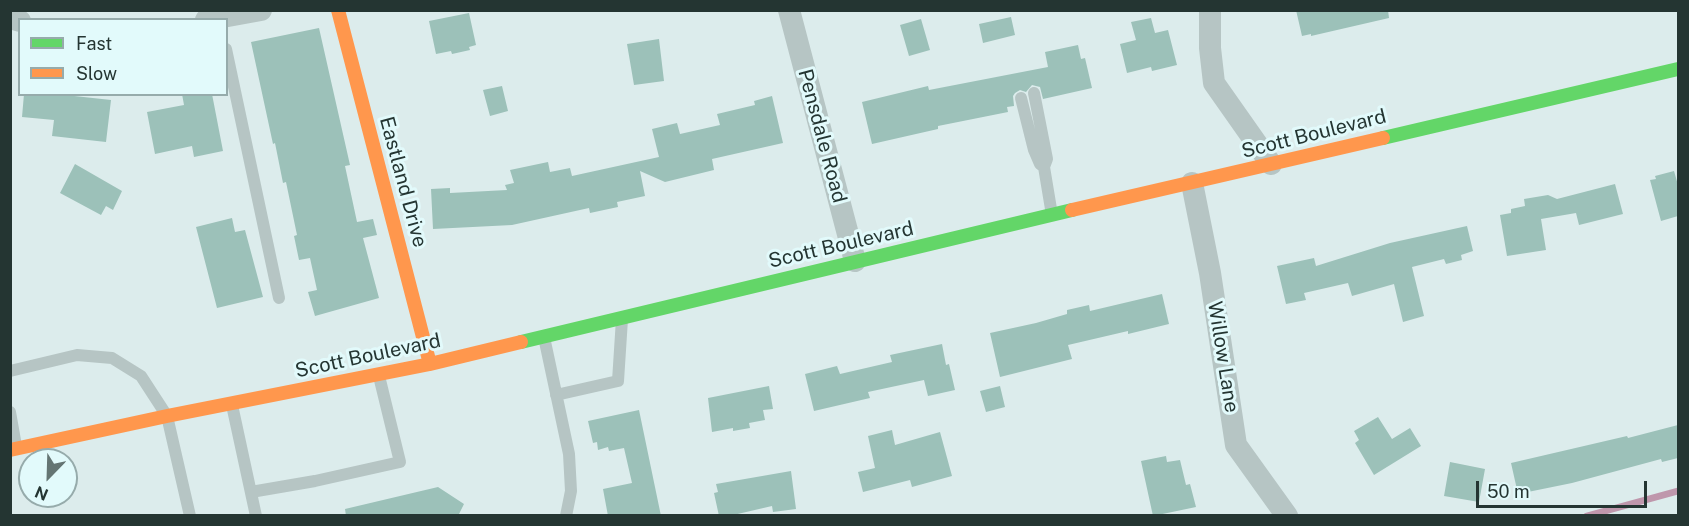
<!DOCTYPE html>
<style>
body{margin:0}
#map{position:relative;width:1689px;height:526px;overflow:hidden;background:#dcecec;font-family:"Public Sans",sans-serif}
canvas{display:block}
.frame{position:absolute;inset:0;border:12px solid #243532;pointer-events:none}
.legend{position:absolute;left:18px;top:18px;width:210px;height:78px;box-sizing:border-box;background:#e2fafb;border:2px solid #96abab;margin:0;padding:8px 10px;list-style:none;font-size:18px;color:#243532}
.legend li{display:flex;align-items:center;gap:12px;height:30px}
.legend b{width:30px;border:2px solid #96abab}
.north{position:absolute;left:18px;top:448px;width:60px;height:60px;box-sizing:border-box;background:#e2fafb;border:2px solid #96abab;border-radius:50%;rotate:203deg;font-size:16px;font-weight:700;line-height:24px;text-align:center;color:#243532}
.north::after{content:'';display:block;margin:auto;width:21px;height:27px;background:#647573;clip-path:polygon(50% 0,100% 100%,50% 72%,0 100%)}
.scale{position:absolute;left:1476px;top:481px;width:171px;height:27px;box-sizing:border-box;border:3px solid #243532;border-top:0;padding-left:8px;font-size:18px;line-height:21px;white-space:nowrap;color:#243532;-webkit-text-stroke:4px #e2fafb;paint-order:stroke}
</style>
<div id="map">
<canvas width="1689" height="526"></canvas>
<div class="frame"></div>
<ul class="legend">
<li><b style="height:8px;background:#63d668"></b>Fast</li>
<li><b style="height:8px;background:#ff974d"></b>Slow</li>
</ul>
<div class="north">N</div>
<div class="scale">50 m</div>
</div>
<script>
const ctx = document.querySelector('canvas').getContext('2d');
ctx.lineJoin = 'round';
function shape(rows) {
  const path = new Path2D();
  for (const r of rows) {
    path.moveTo(r[0], r[1]);
    for (let i = 2; i < r.length; i += 2) path.lineTo(r[i], r[i + 1]);
  }
  return path;
}
function trace(path, color, width, dash) {
  ctx.strokeStyle = color;
  ctx.lineWidth = width;
  ctx.lineCap = dash ? 'butt' : 'round';
  ctx.setLineDash(dash || []);
  ctx.stroke(path);
}
function paint(path, color) {
  ctx.fillStyle = color;
  ctx.fill(path, 'evenodd');
}
function write(font, color, halo, rows, align = 'center') {
  ctx.font = font + ' "Public Sans",sans-serif';
  ctx.lineWidth = 6;
  ctx.setLineDash([]);
  ctx.textBaseline = 'middle';
  ctx.strokeStyle = halo;
  ctx.fillStyle = color;
  for (const [text, x, y, turn = 0] of rows) {
    ctx.save();
    ctx.translate(x, y);
    ctx.rotate((+turn || 0) * Math.PI / 180);
    ctx.textAlign = isNaN(turn) ? turn : align;
    if (halo) ctx.strokeText(text, 0, 0);
    ctx.fillText(text, 0, 0);
    ctx.restore();
  }
}
const stream = shape([
 [1587,516,1678,491]
]);
const building = shape([
 [1296,10,1388,10,1389,18,1311,36,1311,34,1302,36],
 [469,13,476,45,469,47,470,50,452,54,451,51,436,54,429,21],
 [1011,17,1015,35,983,43,979,24],
 [1151,18,1155,33,1168,30,1177,65,1152,71,1151,67,1127,73,1120,44,1136,40,1131,22],
 [921,19,930,50,909,56,900,25],
 [319,28,350,165,345,166,357,222,373,219,377,235,363,238,379,298,315,316,308,292,317,290,310,258,299,260,294,236,297,235,286,182,283,183,275,143,273,144,251,42],
 [659,39,664,81,634,85,627,44],
 [1078,45,1081,59,1085,58,1092,88,1043,99,1040,87,1032,85,1026,92,1020,90,1015,93,1013,96,1014,106,1007,107,1008,112,938,126,938,129,872,144,862,102,928,86,929,90,1048,67,1045,52],
 [502,86,508,111,490,116,483,90],
 [24,94,56,94,111,100,106,142,52,136,54,120,22,117],
 [182,94,212,94,223,151,194,157,192,146,155,154,147,112,184,105],
 [772,96,783,143,712,159,714,170,665,182,640,171,645,196,617,202,618,207,590,213,589,208,512,225,433,229,431,189,450,188,450,193,507,190,505,185,514,183,510,170,548,162,550,172,570,168,572,176,659,157,652,129,677,123,680,134,720,125,717,114,755,105,754,101],
 [75,164,122,191,113,210,106,206,101,215,60,193],
 [1674,171,1678,185,1678,216,1661,221,1650,180,1656,179,1655,176],
 [1615,184,1623,214,1579,225,1576,213,1541,219,1546,250,1507,256,1500,215,1511,213,1511,209,1525,206,1524,199,1548,195,1557,199],
 [232,218,235,232,245,230,263,297,217,308,196,227],
 [1467,226,1473,251,1461,255,1462,260,1446,264,1444,259,1412,267,1424,316,1403,322,1394,284,1352,296,1348,283,1304,293,1306,300,1286,304,1277,266,1314,258,1316,266,1390,243],
 [1162,294,1169,324,1128,334,1128,331,1068,345,1072,359,1000,377,990,333,1036,323,1067,314,1067,310,1089,305,1090,311],
 [942,344,946,365,949,364,955,390,928,396,924,380,868,392,870,398,814,411,805,374,837,366,840,374,892,362,890,355],
 [769,386,773,409,763,410,765,420,749,423,750,428,733,431,733,428,712,432,708,398],
 [1000,386,1005,407,986,412,980,391],
 [639,410,661,516,608,516,603,489,632,483,624,448,609,451,608,447,598,450,597,442,593,443,588,421],
 [1378,417,1392,439,1410,428,1421,446,1374,475,1355,443,1359,440,1354,431],
 [1678,425,1678,458,1662,462,1661,459,1572,483,1518,494,1511,463,1627,436,1628,438],
 [892,430,895,445,940,432,952,476,912,487,910,480,863,492,858,472,875,468,868,436],
 [1166,456,1167,462,1180,460,1186,485,1190,484,1196,507,1153,516,1141,461],
 [1450,462,1485,469,1479,502,1444,496],
 [791,471,796,509,773,512,772,506,729,516,719,516,714,493,718,492,716,484],
 [438,487,464,504,458,516,346,516,345,509]
]);
const lane = shape([
 [226,49,279,298],
 [1034,93,1047,159,1044,167],
 [1021,98,1034,150,1040,164,1044,167,1052,215],
 [544,337,569,454,571,491,566,516],
 [10,371,77,355,112,358,141,376,167,416,190,516],
 [556,395,618,381,622,319],
 [232,405,256,516],
 [10,412,16,446],
 [251,492,315,481,400,462,379,376]
]);
const street = shape([
 [789,10,855,261],
 [1210,10,1210,48,1214,83,1271,164],
 [10,18,20,21],
 [206,20,261,10],
 [1192,183,1210,273,1236,445,1287,516]
]);
const fast = shape([
 [1383,138,1678,69],
 [521,342,1072,210]
]);
const slow = shape([
 [338,10,430,364],
 [1072,210,1383,138],
 [10,450,167,416,430,364,521,342]
]);
const streetNames = [
 ["Scott Boulevard",1314,134,-14],
 ["Pensdale Road",822,136,75],
 ["Eastland Drive",403,182,75],
 ["Scott Boulevard",841,245,-13],
 ["Scott Boulevard",368,356,-12],
 ["Willow Lane",1223,357,81]
];
trace(stream, '#bf97ac', 7);
paint(building, '#9cc1b9');
trace(lane, '#b6c5c4', 12);
trace(street, '#b6c5c4', 22);
trace(fast, '#63d668', 14);
trace(slow, '#ff974d', 14);
write('20px', '#243532', '#e2fafb', streetNames);
</script>
